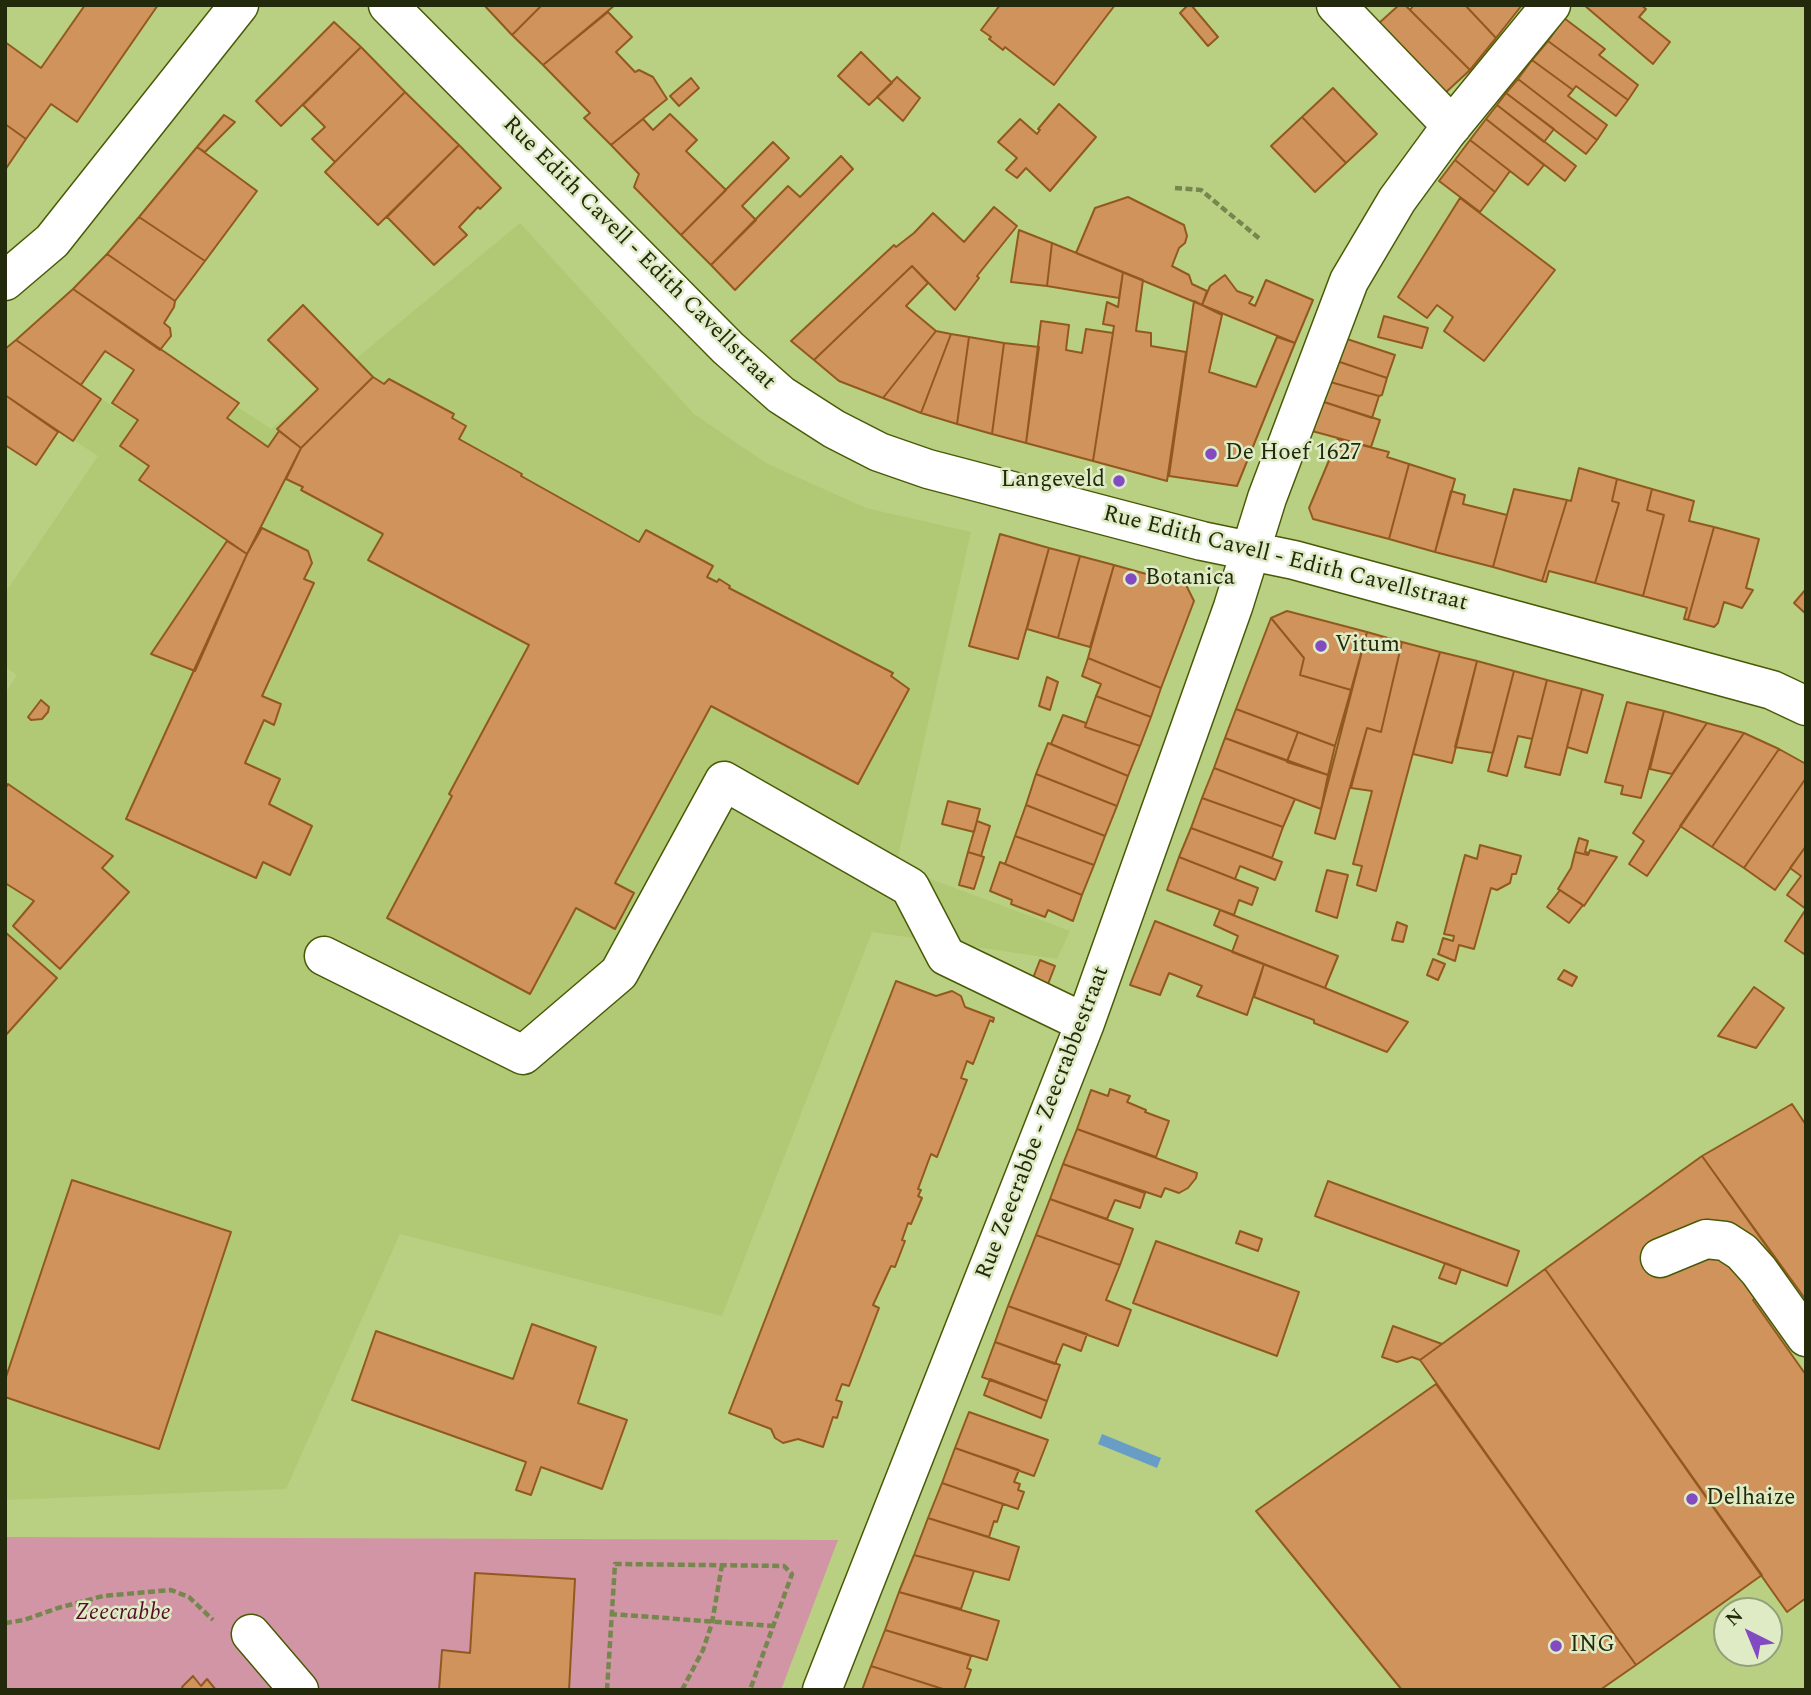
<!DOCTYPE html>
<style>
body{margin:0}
#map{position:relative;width:1811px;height:1695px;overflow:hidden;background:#b9d083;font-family:Spectral,serif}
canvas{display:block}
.frame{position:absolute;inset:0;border:7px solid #222a0b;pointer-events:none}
.north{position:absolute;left:1713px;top:1597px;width:70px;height:70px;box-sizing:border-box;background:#dfebc5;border:2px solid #939e7b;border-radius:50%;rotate:317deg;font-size:19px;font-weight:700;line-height:28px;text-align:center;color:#222a0b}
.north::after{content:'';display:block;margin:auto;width:24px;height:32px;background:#824bc2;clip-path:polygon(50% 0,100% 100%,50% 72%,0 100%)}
</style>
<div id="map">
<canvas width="1811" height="1695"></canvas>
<div class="frame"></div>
<div class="north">N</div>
</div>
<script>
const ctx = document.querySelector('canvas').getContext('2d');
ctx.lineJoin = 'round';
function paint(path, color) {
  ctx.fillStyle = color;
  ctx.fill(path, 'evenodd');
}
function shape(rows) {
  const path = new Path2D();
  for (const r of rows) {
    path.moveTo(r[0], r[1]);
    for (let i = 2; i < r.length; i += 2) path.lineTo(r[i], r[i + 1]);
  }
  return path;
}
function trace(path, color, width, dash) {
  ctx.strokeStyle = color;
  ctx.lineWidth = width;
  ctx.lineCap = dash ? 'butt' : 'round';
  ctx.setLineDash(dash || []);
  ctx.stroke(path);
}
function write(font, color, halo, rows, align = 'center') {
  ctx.font = font + ' Spectral,serif';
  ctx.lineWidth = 5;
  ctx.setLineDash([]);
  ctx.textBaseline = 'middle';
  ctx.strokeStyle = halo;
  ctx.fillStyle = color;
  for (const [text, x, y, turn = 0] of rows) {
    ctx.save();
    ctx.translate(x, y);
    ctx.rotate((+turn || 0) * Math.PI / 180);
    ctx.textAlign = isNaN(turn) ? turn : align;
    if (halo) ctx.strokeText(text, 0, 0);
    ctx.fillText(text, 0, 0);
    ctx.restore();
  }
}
const built = shape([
 [520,223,694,414,766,463,866,508,971,532,896,866,1070,931,1057,959,872,932,722,1316,400,1234,286,1489,5,1500,5,693,17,675,5,667,5,593,98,456,5,395,5,349,16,340,101,399,166,437,207,387,271,429]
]);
const green = shape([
 [5,1537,838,1540,781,1690,5,1690]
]);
const water = shape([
 [1102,1434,1161,1458,1157,1468,1098,1444]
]);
const building = shape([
 [85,5,158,5,77,122,51,104,26,139,5,124,5,42,41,68,85,5],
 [484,5,542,5,512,35,484,5],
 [542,5,615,5,543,65,512,35,542,5],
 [1000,5,1115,5,1054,85,1005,47,1003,50,989,39,991,37,981,30,1000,5],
 [1188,5,1191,5,1218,37,1208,46,1180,13,1188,5],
 [1399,5,1405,5,1470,70,1444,94,1378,24,1399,5],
 [1414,5,1465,5,1496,38,1470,70,1410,10,1414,5],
 [1465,5,1522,5,1496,38,1465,5],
 [1584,5,1641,5,1646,9,1639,17,1670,42,1653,64,1584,5],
 [608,12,632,37,616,52,635,72,639,70,653,77,667,99,611,145,584,118,590,113,543,65,608,12],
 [1564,18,1605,49,1599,55,1638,85,1628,100,1548,41,1564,18],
 [334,22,361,47,281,126,256,101,334,22],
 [1548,41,1628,100,1616,116,1576,86,1573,90,1532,60,1548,41],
 [361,47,405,92,335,162,312,139,325,127,303,105,361,47],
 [861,52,892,83,869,105,838,76,861,52],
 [1532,60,1573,90,1568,96,1607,125,1597,140,1518,79,1532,60],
 [897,77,920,98,903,121,877,97,897,77],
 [691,78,699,88,679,106,670,96,691,78],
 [1518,79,1597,140,1586,154,1506,93,1518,79],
 [1333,88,1377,134,1346,163,1302,117,1333,88],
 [405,92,459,145,378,225,325,172,405,92],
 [1506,93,1554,129,1544,142,1497,105,1506,93],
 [1059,104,1096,137,1050,191,1026,168,1017,178,1006,170,1017,158,998,142,1020,119,1037,134,1040,130,1038,129,1059,104],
 [1497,105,1576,166,1565,181,1486,119,1497,105],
 [670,114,697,140,686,151,726,190,681,235,634,187,639,174,611,145,643,119,653,130,670,114],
 [224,115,235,122,205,152,197,147,224,115],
 [1302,117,1346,163,1315,192,1271,146,1302,117],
 [1486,119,1544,165,1528,185,1470,140,1486,119],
 [5,124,26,139,5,170,5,124],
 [1470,140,1510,171,1495,192,1455,160,1470,140],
 [773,142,789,158,742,206,756,220,711,265,681,235,773,142],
 [459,145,501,188,480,209,478,207,459,227,467,235,434,265,387,217,459,145],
 [197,147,257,191,205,261,139,217,197,147],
 [841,156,853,169,735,290,711,265,788,186,800,197,841,156],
 [1455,160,1495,192,1480,212,1439,181,1455,160],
 [1128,197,1184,225,1187,236,1185,243,1179,248,1172,266,1189,275,1192,284,1207,291,1202,305,1076,253,1095,208,1128,197],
 [1460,198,1555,270,1484,361,1444,331,1453,317,1437,305,1427,318,1398,297,1460,198],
 [994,207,1017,226,977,276,979,278,955,310,912,266,814,360,791,341,894,245,896,247,914,233,933,213,964,242,994,207],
 [139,217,205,261,175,301,107,254,139,217],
 [1019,230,1052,243,1047,286,1011,282,1019,230],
 [1052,243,1123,272,1119,298,1047,286,1052,243],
 [107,254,175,301,174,307,164,323,170,328,171,336,160,350,73,289,107,254],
 [912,266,928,283,906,306,936,331,883,398,839,381,814,360,912,266],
 [1123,272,1143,280,1136,331,1151,333,1151,346,1186,352,1167,481,1093,461,1114,326,1103,324,1107,302,1118,307,1123,272],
 [1225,275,1237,291,1253,297,1249,303,1255,306,1266,280,1313,300,1295,343,1202,305,1210,286,1225,275],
 [73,289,239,403,227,418,268,447,279,431,301,448,247,554,139,480,149,466,120,446,138,420,112,403,134,370,105,351,81,385,16,340,73,289],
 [1194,301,1222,315,1209,372,1256,387,1277,337,1295,343,1237,486,1169,476,1194,301],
 [303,305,373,377,301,448,277,429,318,389,268,340,303,305],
 [1384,316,1428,328,1422,348,1378,337,1384,316],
 [1041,321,1069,325,1066,350,1082,353,1086,329,1113,333,1093,461,1026,443,1041,321],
 [936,331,951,334,921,413,883,398,936,331],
 [951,334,969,337,957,424,921,413,951,334],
 [969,337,1004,343,992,434,957,424,969,337],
 [1341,337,1395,355,1387,378,1334,360,1341,337],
 [16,340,101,399,73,441,5,395,5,349,16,340],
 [1004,343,1039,347,1026,443,992,434,1004,343],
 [1334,360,1387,378,1382,395,1379,396,1327,381,1334,360],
 [373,377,384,384,389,379,454,414,452,418,466,426,459,439,522,474,521,476,639,542,646,530,713,566,707,577,717,582,719,579,730,586,729,588,893,673,891,676,909,689,858,784,711,706,615,883,634,893,615,929,576,908,530,994,387,918,452,796,449,794,529,645,368,560,383,534,301,490,303,487,286,479,301,448,373,377],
 [1327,381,1379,396,1372,418,1321,401,1327,381],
 [5,395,58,432,36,465,5,445,5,395],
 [1321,401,1380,420,1371,447,1312,431,1321,401],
 [1338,439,1389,452,1387,457,1409,464,1389,539,1313,519,1309,508,1338,439],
 [1409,464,1455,479,1435,552,1389,539,1409,464],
 [1579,468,1617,479,1612,501,1619,503,1595,583,1549,571,1546,582,1542,581,1567,500,1571,501,1579,468],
 [1617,479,1652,489,1647,510,1664,515,1643,596,1595,583,1619,503,1612,501,1617,479],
 [1514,489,1567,500,1542,581,1493,567,1514,489],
 [1652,489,1694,501,1689,521,1714,527,1688,620,1684,619,1687,608,1643,596,1664,515,1647,510,1652,489],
 [1451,491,1465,495,1463,504,1507,515,1493,567,1435,552,1451,491],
 [1714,527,1759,539,1746,588,1753,590,1742,608,1724,602,1718,623,1714,627,1688,620,1714,527],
 [262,528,308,551,312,563,304,579,314,583,262,696,281,704,274,725,264,720,245,763,280,779,269,804,312,826,290,875,263,862,256,878,126,819,247,554,262,528],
 [1000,534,1049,548,1018,659,969,646,1000,534],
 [227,541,247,554,195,671,151,654,227,541],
 [1049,548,1080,556,1058,638,1027,629,1049,548],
 [1080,556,1114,565,1090,647,1058,638,1080,556],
 [1114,565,1186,585,1194,601,1161,688,1088,658,1114,565],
 [1806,589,1806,614,1794,603,1806,589],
 [1287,611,1367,632,1351,690,1300,675,1304,658,1271,618,1287,611],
 [1271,618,1304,658,1300,675,1351,690,1335,746,1236,709,1271,618],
 [1367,632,1402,642,1381,732,1367,728,1335,839,1315,833,1367,632],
 [1402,642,1440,652,1376,891,1357,885,1362,866,1353,864,1372,791,1351,788,1367,728,1381,732,1402,642],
 [1440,652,1477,661,1452,763,1413,754,1440,652],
 [1088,658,1161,688,1151,717,1096,696,1101,684,1082,676,1088,658],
 [1477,661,1514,671,1493,753,1455,747,1477,661],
 [1514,671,1547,680,1532,739,1518,736,1507,776,1488,771,1514,671],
 [1047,677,1058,682,1050,710,1039,706,1047,677],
 [1547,680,1582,689,1560,775,1525,767,1547,680],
 [1582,689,1603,695,1587,753,1567,747,1582,689],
 [1096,696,1151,717,1140,746,1085,727,1096,696],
 [41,700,49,707,48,712,42,719,31,720,28,717,41,700],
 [1627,702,1664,711,1641,798,1621,794,1623,786,1605,782,1627,702],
 [1236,709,1298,732,1287,761,1225,738,1236,709],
 [1664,711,1707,723,1672,774,1650,769,1664,711],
 [1063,715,1086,723,1085,727,1140,746,1128,776,1051,744,1063,715],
 [1707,723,1744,733,1647,876,1629,864,1644,841,1633,833,1707,723],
 [1298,732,1335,746,1328,775,1287,762,1298,732],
 [1744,733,1779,749,1712,847,1680,826,1744,733],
 [1225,738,1328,775,1321,809,1214,768,1225,738],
 [1048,743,1128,776,1117,806,1036,774,1048,743],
 [1779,749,1806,764,1806,778,1744,868,1712,847,1779,749],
 [1214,768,1295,799,1283,827,1202,798,1214,768],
 [1036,774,1117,806,1105,836,1026,805,1036,774],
 [1806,778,1806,846,1775,890,1744,868,1806,778],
 [8,784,113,856,102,868,129,892,60,969,13,926,34,901,5,883,5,789,8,784],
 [1202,798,1283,827,1272,858,1191,828,1202,798],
 [948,801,980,809,974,832,942,824,948,801],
 [1026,805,1105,836,1094,865,1015,836,1026,805],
 [977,821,990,826,981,856,968,852,977,821],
 [1191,828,1282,862,1275,880,1240,866,1235,879,1179,857,1191,828],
 [1015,836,1094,865,1082,895,1005,864,1015,836],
 [1579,838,1588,841,1585,852,1589,853,1588,855,1575,852,1579,838],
 [1480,845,1521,856,1516,874,1512,874,1510,883,1497,890,1491,888,1474,949,1459,945,1455,961,1438,954,1439,952,1443,938,1453,941,1454,936,1444,934,1465,855,1477,859,1480,845],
 [1806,846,1806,909,1787,895,1801,876,1790,868,1806,846],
 [1590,850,1617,857,1584,906,1558,889,1571,868,1575,852,1588,855,1590,850],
 [968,852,984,857,974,889,959,885,968,852],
 [1179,857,1258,888,1252,905,1239,900,1234,915,1167,890,1179,857],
 [1000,862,1082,895,1073,921,1048,910,1045,917,1011,904,1012,900,990,891,1000,862],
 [1327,870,1348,875,1337,918,1316,911,1327,870],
 [1560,890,1583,905,1569,923,1547,907,1560,890],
 [1806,909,1806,951,1804,954,1785,941,1806,909],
 [1220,910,1338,956,1325,988,1232,952,1238,936,1214,925,1220,910],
 [1155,921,1264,964,1247,1015,1197,996,1202,986,1169,973,1160,995,1130,985,1155,921],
 [1397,922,1407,926,1403,942,1392,940,1397,922],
 [5,932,57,978,5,1036,5,932],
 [1433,959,1445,964,1438,980,1427,975,1433,959],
 [1040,960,1055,966,1048,984,1033,978,1040,960],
 [1264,964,1325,988,1408,1022,1387,1052,1314,1023,1314,1020,1254,997,1264,964],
 [1564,970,1577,977,1572,986,1558,979,1564,970],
 [896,981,936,996,952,991,961,996,965,1007,994,1018,993,1022,990,1020,973,1064,967,1061,961,1078,967,1080,937,1157,931,1154,918,1189,921,1190,918,1196,922,1198,911,1224,908,1223,902,1240,905,1241,895,1267,891,1266,873,1305,879,1308,849,1386,842,1384,836,1400,842,1402,837,1418,833,1417,823,1447,798,1439,783,1443,775,1438,771,1429,729,1413,896,981],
 [1754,987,1784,1008,1756,1048,1718,1036,1754,987],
 [1110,1089,1130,1096,1127,1102,1146,1110,1145,1112,1169,1121,1156,1157,1077,1129,1091,1090,1108,1096,1110,1089],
 [1792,1104,1806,1125,1806,1300,1702,1156,1792,1104],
 [1077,1129,1197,1173,1196,1178,1188,1188,1179,1193,1165,1188,1161,1197,1063,1164,1077,1129],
 [1702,1156,1787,1275,1753,1300,1806,1375,1806,1598,1787,1612,1545,1269,1702,1156],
 [1063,1164,1145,1193,1140,1208,1115,1200,1107,1219,1050,1199,1063,1164],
 [72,1180,231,1232,159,1449,5,1397,5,1380,72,1180],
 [1328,1181,1519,1251,1507,1286,1315,1216,1328,1181],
 [1050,1199,1133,1229,1120,1265,1036,1235,1050,1199],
 [1240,1231,1262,1239,1258,1251,1236,1243,1240,1231],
 [1036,1235,1120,1265,1106,1300,1131,1310,1118,1346,1008,1306,1036,1235],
 [1156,1241,1299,1292,1277,1356,1133,1303,1156,1241],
 [1445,1263,1461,1269,1456,1284,1439,1278,1445,1263],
 [1545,1269,1762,1575,1636,1665,1420,1360,1545,1269],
 [1008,1306,1087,1334,1081,1351,1063,1344,1055,1364,995,1342,1008,1306],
 [532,1324,596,1347,578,1403,627,1420,602,1489,541,1467,531,1495,516,1490,526,1462,352,1400,376,1331,513,1379,532,1324],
 [1393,1326,1442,1344,1420,1360,1412,1357,1397,1362,1382,1357,1393,1326],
 [995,1342,1060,1365,1047,1401,982,1377,995,1342],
 [990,1379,1047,1401,1041,1418,984,1395,990,1379],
 [1436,1384,1636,1665,1600,1690,1402,1690,1256,1511,1436,1384],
 [969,1412,1048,1440,1034,1476,955,1448,969,1412],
 [955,1448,1019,1470,1014,1482,1020,1484,1018,1490,1024,1492,1018,1509,942,1483,955,1448],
 [942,1483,1003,1504,997,1522,994,1521,989,1537,928,1518,942,1483],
 [928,1518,1019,1547,1009,1580,914,1555,928,1518],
 [914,1555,974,1571,961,1609,899,1592,914,1555],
 [475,1573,575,1579,569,1690,439,1690,442,1650,470,1653,475,1573],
 [899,1592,999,1621,987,1660,885,1630,899,1592],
 [885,1630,971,1656,967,1668,971,1670,964,1690,946,1690,871,1666,885,1630],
 [871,1666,946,1690,862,1690,871,1666],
 [193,1676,201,1686,207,1679,216,1690,184,1690,182,1687,193,1676]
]);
const path = shape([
 [1175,188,1201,190,1261,240],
 [610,1614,773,1626],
 [5,1623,24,1620,58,1608,103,1596,171,1590,189,1597,213,1620],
 [607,1690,615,1564,784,1566,792,1574,750,1690],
 [682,1690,703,1650,712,1623,722,1565]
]);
const minor = shape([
 [388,5,728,348,781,395,834,429,879,452,928,469,1202,541,1294,560,1772,690,1806,706],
 [1336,5,1452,126],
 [5,281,52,241,239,5],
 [324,956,523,1055,619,973,724,781,910,887,946,956,1085,1023],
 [1660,1258,1706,1239,1725,1241,1742,1252,1759,1271,1806,1337],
 [251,1634,299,1690],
 [822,1690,1085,1023,1233,607,1267,498,1349,281,1397,200,1446,133,1551,5]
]);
const markers = [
 [1211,454,7,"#824bc2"],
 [1119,481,7,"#824bc2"],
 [1131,579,7,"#824bc2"],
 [1321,646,7,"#824bc2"],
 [1692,1499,7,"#824bc2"],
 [1556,1646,7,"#824bc2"]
];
const streetNames = [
 ["Rue Edith Cavell - Edith Cavellstraat",638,254,45],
 ["Rue Edith Cavell - Edith Cavellstraat",1285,560,14],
 ["Rue Zeecrabbe - Zeecrabbestraat",1044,1123,-69]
];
const poiNames = [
 ["De Hoef 1627",1225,454],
 ["Langeveld",1105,481,"right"],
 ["Botanica",1145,579],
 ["Vitum",1335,646],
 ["Delhaize",1706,1499],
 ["ING",1570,1646]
];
const parkNames = [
 ["Zeecrabbe",123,1614]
];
paint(built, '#b1c974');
paint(green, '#d195a5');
paint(water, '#689ec6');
paint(building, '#d1935c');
trace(building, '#92591f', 2);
trace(minor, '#495a06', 41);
trace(path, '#76874e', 4.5, [7, 3.5]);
trace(minor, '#fff', 38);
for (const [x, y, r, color] of markers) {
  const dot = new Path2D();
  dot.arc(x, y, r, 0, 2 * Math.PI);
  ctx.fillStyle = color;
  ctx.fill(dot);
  trace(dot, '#dfebc5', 2.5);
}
write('23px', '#222a0b', '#dfebc5', streetNames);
write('23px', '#222a0b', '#dfebc5', poiNames, 'left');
write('italic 23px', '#590a2b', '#dfebc5', parkNames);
</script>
